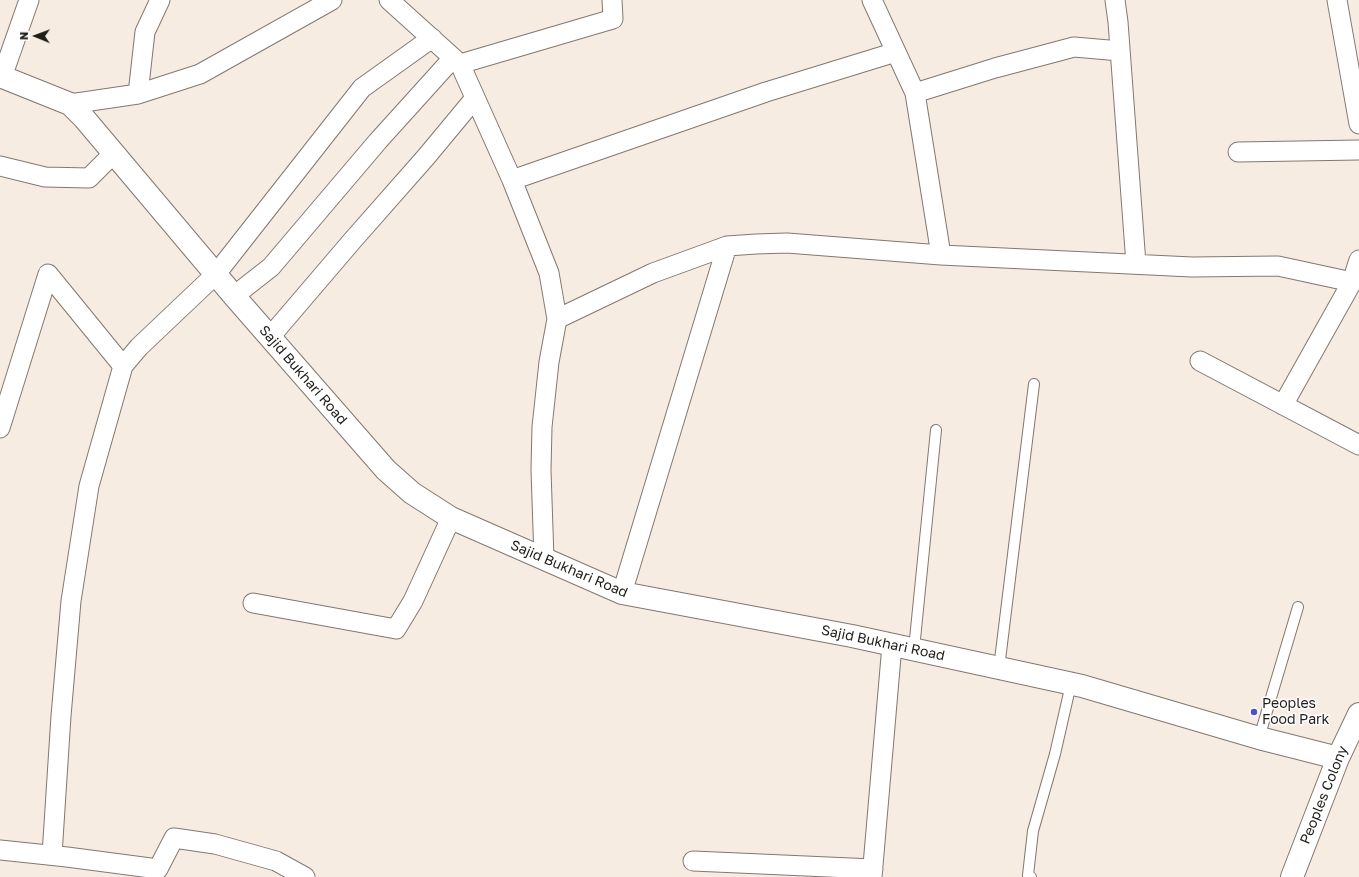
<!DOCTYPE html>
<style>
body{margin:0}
#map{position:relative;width:1359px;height:877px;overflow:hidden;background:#f7ece2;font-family:"Golos Text",sans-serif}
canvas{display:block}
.north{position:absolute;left:16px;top:16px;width:40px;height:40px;-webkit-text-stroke:3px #fff;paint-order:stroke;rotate:271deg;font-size:11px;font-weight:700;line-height:16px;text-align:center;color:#201d19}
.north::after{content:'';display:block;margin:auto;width:14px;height:18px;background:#201d19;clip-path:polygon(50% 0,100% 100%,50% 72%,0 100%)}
</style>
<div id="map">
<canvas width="1359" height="877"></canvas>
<div class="north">N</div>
</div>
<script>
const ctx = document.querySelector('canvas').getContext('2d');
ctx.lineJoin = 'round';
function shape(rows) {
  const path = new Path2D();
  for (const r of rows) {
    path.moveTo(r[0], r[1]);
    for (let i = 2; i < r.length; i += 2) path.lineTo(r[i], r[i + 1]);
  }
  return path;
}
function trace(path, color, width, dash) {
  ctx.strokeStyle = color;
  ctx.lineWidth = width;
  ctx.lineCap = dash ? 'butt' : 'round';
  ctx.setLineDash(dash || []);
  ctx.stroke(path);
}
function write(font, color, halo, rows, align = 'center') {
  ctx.font = font + ' "Golos Text",sans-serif';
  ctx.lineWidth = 3;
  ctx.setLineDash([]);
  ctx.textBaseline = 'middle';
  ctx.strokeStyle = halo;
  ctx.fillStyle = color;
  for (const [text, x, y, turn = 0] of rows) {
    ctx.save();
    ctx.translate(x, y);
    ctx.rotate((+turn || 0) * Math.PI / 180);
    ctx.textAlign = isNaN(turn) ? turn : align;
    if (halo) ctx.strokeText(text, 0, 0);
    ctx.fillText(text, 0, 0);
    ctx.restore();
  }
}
const lane = shape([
 [914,649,936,430],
 [999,668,1034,384],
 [1259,738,1298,607],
 [1031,877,1028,875,1033,831,1055,754,1071,684]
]);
const street = shape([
 [389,0,460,64],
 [872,0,915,93,941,255],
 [1115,0,1118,22,1136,264],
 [1337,0,1359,124],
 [2,77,29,0],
 [915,93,995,68,1074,47,1120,51],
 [138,94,145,32,160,0],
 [70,104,138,94,200,74,332,0],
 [1238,152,1359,150],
 [0,166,45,177,89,178,113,154],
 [512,180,460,64,613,19,612,0],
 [1352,282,1359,260],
 [234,296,271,267,378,141,453,58],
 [557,319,653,273,727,246,756,244,787,243,941,255,1192,267,1278,266,1352,282,1283,405],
 [270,337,352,241,426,157,475,98],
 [1200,361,1359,445],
 [0,428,48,274,123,366],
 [544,559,541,470,542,427,549,362,557,319,549,273,512,180,766,92,896,52],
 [622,593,727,246],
 [253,603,396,629,413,601,451,518],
 [0,850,67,857,158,869,174,838,215,844,276,861,305,877],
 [52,855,61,716,71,601,89,486,123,366,139,347,216,274,362,88,432,38],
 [693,861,873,869],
 [872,877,892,645]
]);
const secondary = shape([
 [0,76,70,104,84,118,234,296,386,470,412,493,451,518,622,593,852,636,1082,686,1259,738,1338,758],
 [1292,877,1338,758,1359,714]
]);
const markers = [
 [1254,712,4,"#4d50c6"]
];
const streetNames = [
 ["Sajid Bukhari Road",303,375,49],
 ["Sajid Bukhari Road",569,569,23],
 ["Sajid Bukhari Road",883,643,12],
 ["Peoples Colony",1324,795,-68]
];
const poiNames = [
 ["Peoples",1262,704],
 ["Food Park",1262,720]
];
trace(lane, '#827870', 12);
trace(street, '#827870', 21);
trace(secondary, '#827870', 24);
trace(lane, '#fff', 10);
trace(street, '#fff', 19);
trace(secondary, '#fff', 22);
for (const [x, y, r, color] of markers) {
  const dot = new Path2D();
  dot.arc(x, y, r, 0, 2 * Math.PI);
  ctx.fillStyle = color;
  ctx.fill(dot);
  trace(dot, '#fff', 1.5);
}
write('14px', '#201d19', '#fff', streetNames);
write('14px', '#201d19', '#fff', poiNames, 'left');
</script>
